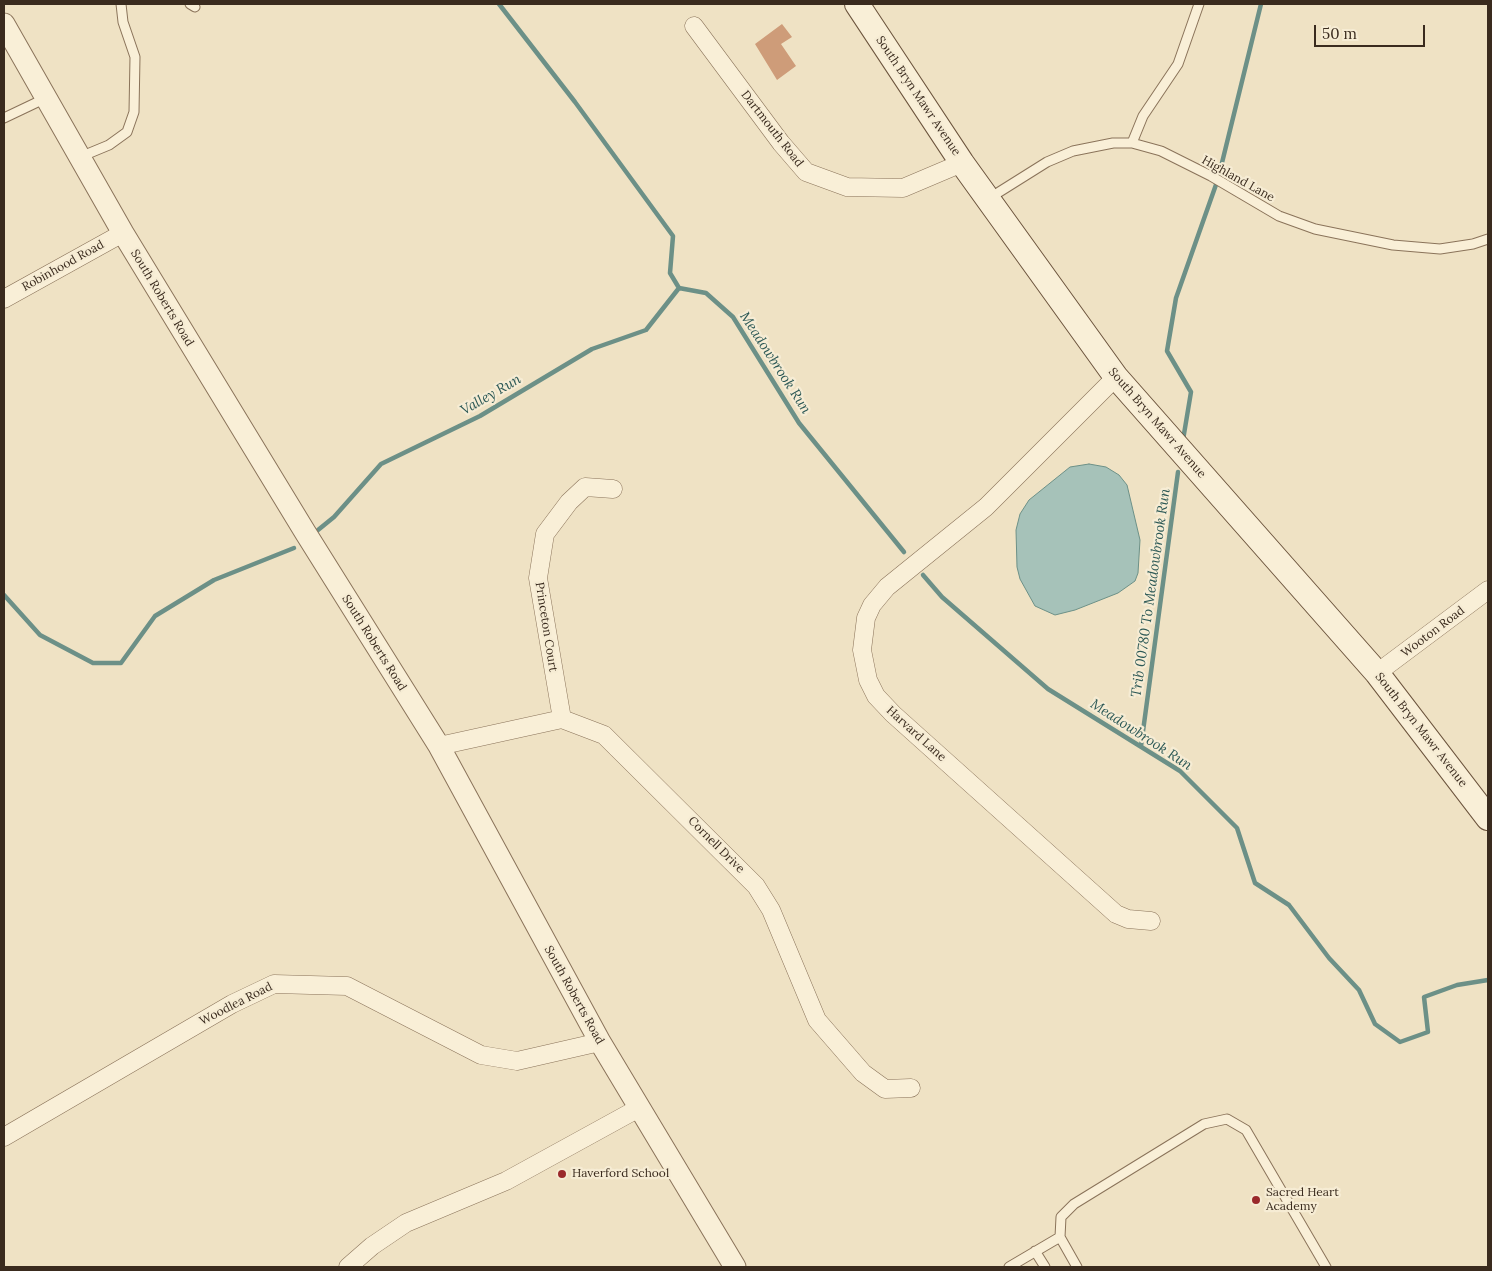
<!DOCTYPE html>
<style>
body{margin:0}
#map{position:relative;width:1492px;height:1271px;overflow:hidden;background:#efe2c4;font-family:Lora,serif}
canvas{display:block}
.frame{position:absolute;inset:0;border:5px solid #3a2b1e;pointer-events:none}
.scale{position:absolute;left:1314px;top:25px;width:111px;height:22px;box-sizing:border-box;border:2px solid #3a2b1e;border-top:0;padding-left:6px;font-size:15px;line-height:18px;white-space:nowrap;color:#3a2b1e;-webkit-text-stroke:4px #f6ecd4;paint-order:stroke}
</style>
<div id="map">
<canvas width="1492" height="1271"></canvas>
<div class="frame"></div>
<div class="scale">50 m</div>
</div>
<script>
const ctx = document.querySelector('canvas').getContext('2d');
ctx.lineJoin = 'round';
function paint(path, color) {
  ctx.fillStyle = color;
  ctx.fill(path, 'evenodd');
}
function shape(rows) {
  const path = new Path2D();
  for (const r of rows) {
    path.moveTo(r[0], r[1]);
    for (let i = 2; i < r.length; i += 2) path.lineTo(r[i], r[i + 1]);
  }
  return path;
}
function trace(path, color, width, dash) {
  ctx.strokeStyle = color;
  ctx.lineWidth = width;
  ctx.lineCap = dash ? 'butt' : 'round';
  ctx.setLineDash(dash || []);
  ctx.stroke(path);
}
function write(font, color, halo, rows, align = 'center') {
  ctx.font = font + ' Lora,serif';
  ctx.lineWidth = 4.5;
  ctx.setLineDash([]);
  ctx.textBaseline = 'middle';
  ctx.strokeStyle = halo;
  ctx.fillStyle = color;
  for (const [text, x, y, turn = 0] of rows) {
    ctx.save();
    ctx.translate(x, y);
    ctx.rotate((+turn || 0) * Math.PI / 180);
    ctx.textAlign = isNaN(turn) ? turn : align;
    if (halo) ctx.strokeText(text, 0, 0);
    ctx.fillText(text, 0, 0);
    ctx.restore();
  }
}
const water = shape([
 [1089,464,1106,467,1119,475,1127,485,1140,540,1138,573,1135,581,1118,593,1075,610,1055,615,1035,606,1020,579,1017,567,1016,530,1020,514,1029,500,1070,467,1089,464]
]);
const stream = shape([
 [499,4,575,102,673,236,670,273,679,288,706,293,733,317,799,423,904,552],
 [1183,440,1191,392,1167,351,1176,298,1218,179,1261,4],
 [318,530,334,517,381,464,480,416,592,349,646,330,679,288],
 [923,575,942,597,1048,689,1180,771,1237,828,1255,883,1289,905,1329,958,1359,990,1375,1024,1400,1042,1428,1032,1424,997,1457,985,1488,980],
 [4,595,40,635,93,663,121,663,155,616,214,580,294,548],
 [1141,746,1178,472]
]);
const building = shape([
 [782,24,792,37,781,44,796,66,777,80,755,44]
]);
const service = shape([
 [190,4,195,7],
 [4,118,46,98],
 [1132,143,1143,116,1178,64,1199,4],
 [80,157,109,145,127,132,134,112,135,57,123,22,121,4],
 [988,199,1047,162,1073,151,1113,143,1132,143,1161,151,1211,176,1279,216,1315,229,1393,245,1440,249,1473,244,1488,239],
 [1060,1237,1061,1217,1074,1204,1204,1124,1227,1119,1246,1130,1326,1267],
 [1035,1251,1045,1267],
 [1009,1267,1060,1237,1077,1267]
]);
const minor = shape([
 [694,26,781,143,806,172,847,187,903,188,962,163],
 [4,299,123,233],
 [1116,377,986,507,887,587,872,605,866,618,862,650,868,680,876,696,893,714,1116,914,1128,919,1151,921],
 [1377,673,1488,590],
 [562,719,538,578,545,534,569,502,585,487,613,489],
 [439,746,562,719,604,735,756,886,771,910,817,1020,863,1073,885,1089,911,1088],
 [4,1137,232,1004,274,984,347,986,481,1055,517,1061,600,1042],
 [348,1267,372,1246,406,1223,506,1181,639,1108]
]);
const tertiary = shape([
 [4,24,123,233,305,532,439,746,600,1042,735,1267]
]);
const secondary = shape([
 [857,4,962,163,1116,377,1377,673,1488,818]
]);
const markers = [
 [562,1174,5,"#9a292b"],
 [1256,1200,5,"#9a292b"]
];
const streetNames = [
 ["South Bryn Mawr Avenue",918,96,56],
 ["Dartmouth Road",772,129,52],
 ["Highland Lane",1238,179,29],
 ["Robinhood Road",63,266,-29],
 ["South Roberts Road",162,298,59],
 ["South Bryn Mawr Avenue",1157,423,49],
 ["Princeton Court",546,627,81],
 ["Wooton Road",1433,632,-37],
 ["South Roberts Road",374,643,58],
 ["South Bryn Mawr Avenue",1421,730,52],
 ["Harvard Lane",916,734,42],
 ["Cornell Drive",716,845,45],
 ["South Roberts Road",574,995,61],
 ["Woodlea Road",236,1004,-27]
];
const poiNames = [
 ["Haverford School",572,1174],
 ["Sacred Heart",1266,1193],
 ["Academy",1266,1207]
];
const waterNames = [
 ["Meadowbrook Run",775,363,57],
 ["Valley Run",491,395,-30],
 ["Trib 00780 To Meadowbrook Run",1151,593,-82],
 ["Meadowbrook Run",1141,735,33]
];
paint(water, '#a6c2b9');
trace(water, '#6c9087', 1);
trace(stream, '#6c9087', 4.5);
paint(building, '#ce9c79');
trace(service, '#8a735a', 11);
trace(minor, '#8a735a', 19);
trace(tertiary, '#8a735a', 23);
trace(secondary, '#6c543d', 26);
trace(service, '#f9efd7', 9);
trace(minor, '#f9efd7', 18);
trace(tertiary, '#f9efd7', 21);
trace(secondary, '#f9efd7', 24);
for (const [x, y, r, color] of markers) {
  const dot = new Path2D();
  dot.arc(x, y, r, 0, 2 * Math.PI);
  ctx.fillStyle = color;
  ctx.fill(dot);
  trace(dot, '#f6ecd4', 2);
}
write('12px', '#3a2b1e', '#f6ecd4', streetNames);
write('12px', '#3a2b1e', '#f6ecd4', poiNames, 'left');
write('italic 14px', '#2d5956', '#f6ecd4', waterNames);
</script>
